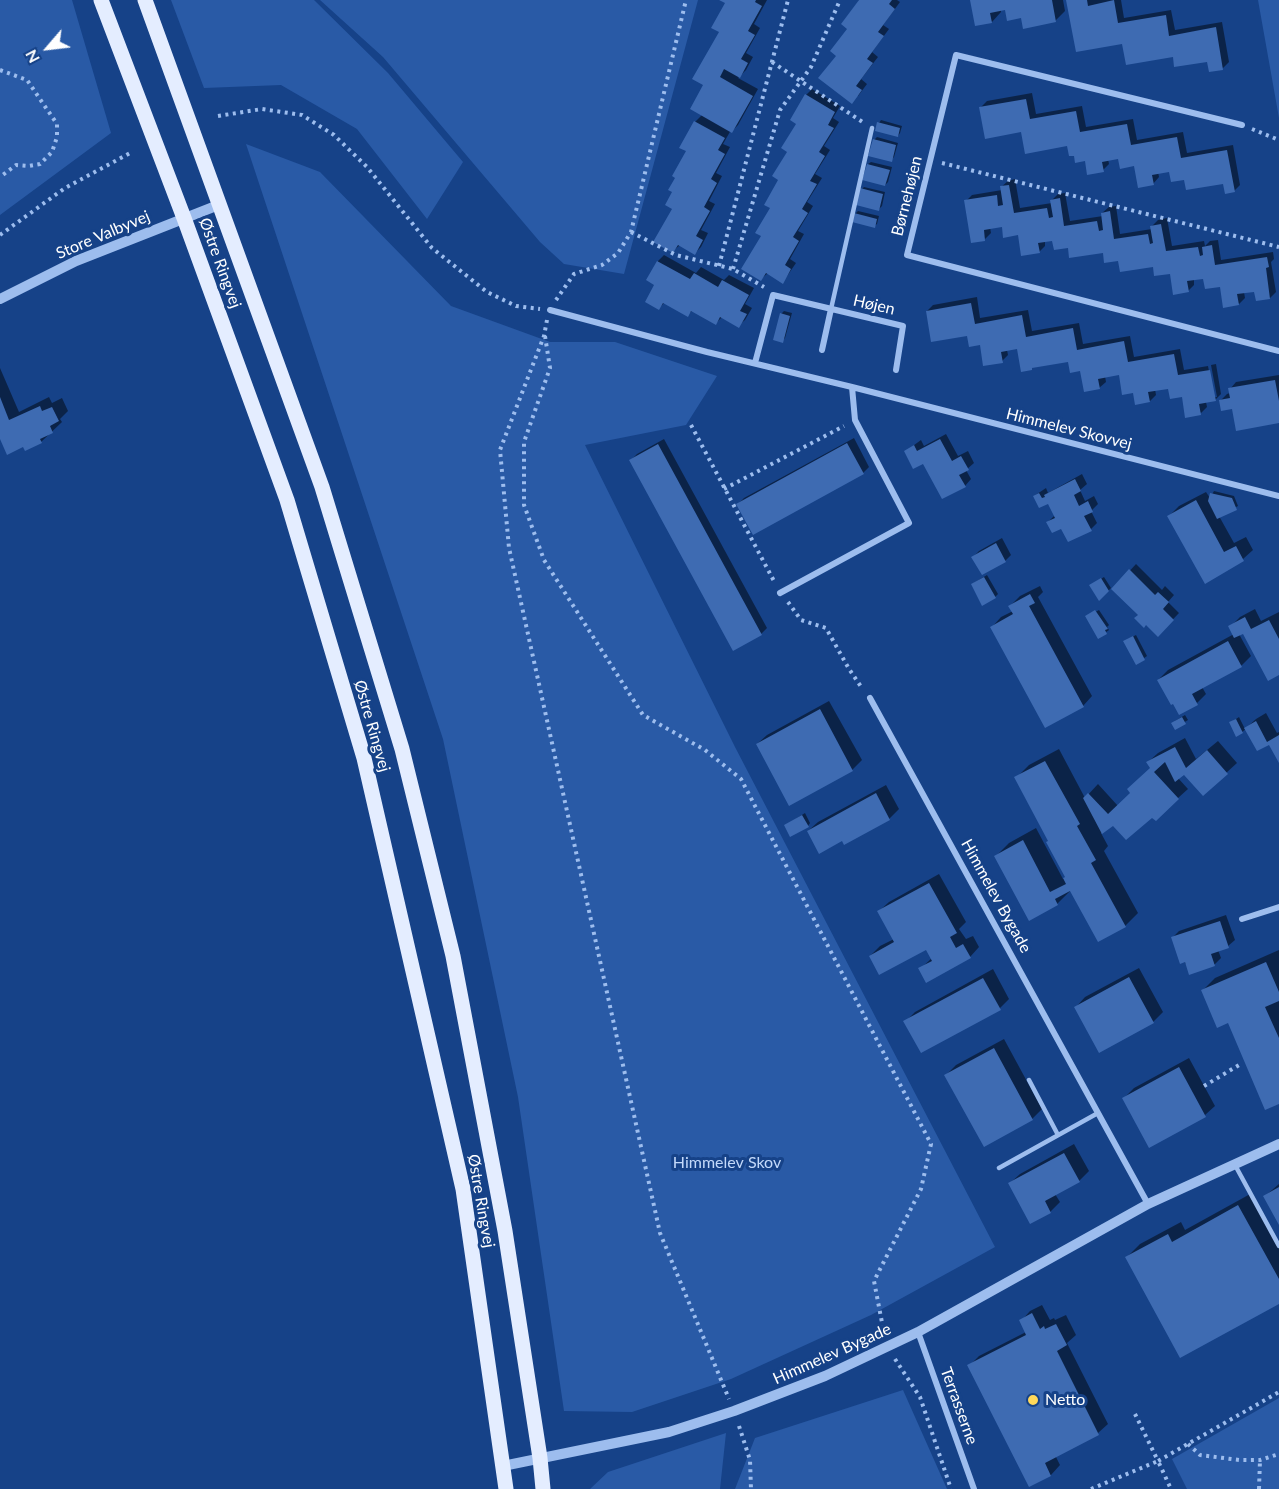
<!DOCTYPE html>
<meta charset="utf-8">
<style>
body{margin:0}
#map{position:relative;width:1279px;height:1489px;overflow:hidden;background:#164288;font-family:Lato,sans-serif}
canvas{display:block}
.north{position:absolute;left:18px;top:18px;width:60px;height:60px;-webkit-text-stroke:4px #164288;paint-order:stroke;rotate:242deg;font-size:16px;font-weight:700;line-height:24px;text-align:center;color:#fff}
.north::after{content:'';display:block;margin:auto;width:21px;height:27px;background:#fff;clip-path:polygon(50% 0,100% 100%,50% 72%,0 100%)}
</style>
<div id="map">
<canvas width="1279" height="1489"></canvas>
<div class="north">N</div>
</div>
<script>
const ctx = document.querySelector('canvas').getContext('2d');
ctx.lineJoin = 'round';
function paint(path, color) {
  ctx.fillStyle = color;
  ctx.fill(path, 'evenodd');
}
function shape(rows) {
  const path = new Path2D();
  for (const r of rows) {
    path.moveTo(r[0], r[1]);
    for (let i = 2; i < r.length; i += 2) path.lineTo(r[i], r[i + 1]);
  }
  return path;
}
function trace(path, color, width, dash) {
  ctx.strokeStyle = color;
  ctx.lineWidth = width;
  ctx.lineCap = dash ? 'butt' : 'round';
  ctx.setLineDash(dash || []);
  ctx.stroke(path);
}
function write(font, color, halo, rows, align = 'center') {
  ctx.font = font + ' Lato,sans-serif';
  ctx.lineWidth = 6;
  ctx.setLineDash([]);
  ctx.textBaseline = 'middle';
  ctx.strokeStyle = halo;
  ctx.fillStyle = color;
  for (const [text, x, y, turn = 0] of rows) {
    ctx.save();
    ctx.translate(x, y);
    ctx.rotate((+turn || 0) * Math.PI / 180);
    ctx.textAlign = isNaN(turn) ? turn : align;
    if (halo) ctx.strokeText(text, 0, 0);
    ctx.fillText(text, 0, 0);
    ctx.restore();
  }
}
const green = shape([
 [0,0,72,0,111,133,0,215],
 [171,0,314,0,388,73,463,162,427,219,357,129,281,85,204,88],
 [320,0,698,0,624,274,564,264,540,242,383,57],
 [1258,0,1279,0,1279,118],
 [246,144,320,172,451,306,550,342,615,342,717,376,686,425,585,445,735,747,995,1247,871,1315,731,1379,632,1412,564,1411,518,1097,443,739],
 [903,1390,947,1489,735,1489,755,1438],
 [1279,1398,1279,1489,1187,1489,1172,1459],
 [726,1433,720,1489,590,1489,608,1472]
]);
const shadow = shape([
 [722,0,767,0,754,24,760,28,746,53,753,57,746,70,738,78,758,89,738,125,732,131,731,130,723,144,730,147,716,173,722,176,709,201,715,204,701,230,708,233,701,247,695,253,680,245,673,251,674,191,695,122,703,114,705,85,727,3],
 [859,0,897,0,900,2,883,25,889,29,872,52,878,57,861,79,867,84,858,96,838,56],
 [972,0,1063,0,1065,11,1055,21,1022,16,1006,8,1001,9,1001,12,992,22],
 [1068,0,1121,0,1124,18,1171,10,1175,30,1222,22,1229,62,1223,68,1208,60,1174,55,1123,42],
 [812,89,840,106,833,118,839,122,824,146,830,150,815,174,822,178,807,202,813,206,798,231,804,234,790,259,796,263,783,282,768,273,761,279,763,236,806,95],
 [1032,93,1036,114,1082,106,1086,127,1133,119,1137,140,1183,132,1187,153,1233,145,1240,185,1234,191,1224,182,1185,178,1170,170,1158,172,1159,177,1153,184,1136,165,1119,157,1108,159,1109,164,1103,170,1075,154,1069,144,1022,130,981,107,987,101],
 [881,120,902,126,900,133,898,136,879,123],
 [877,137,898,143,894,157,891,160,874,140],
 [871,162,892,167,888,182,885,185,868,164],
 [1015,179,1020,208,1052,203,1052,200,1058,194,1065,193,1070,221,1103,216,1102,213,1109,207,1116,206,1120,234,1152,229,1152,226,1158,220,1167,218,1172,246,1204,241,1205,246,1210,241,1218,240,1221,260,1273,252,1274,259,1271,262,1276,292,1270,298,1255,290,1244,292,1245,298,1239,304,1221,285,1205,277,1194,279,1194,285,1188,291,1171,272,1154,265,1119,259,1104,252,1069,247,1054,239,1045,240,1045,246,1039,252,1019,234,1003,225,990,227,991,233,985,239,966,201,972,195,1002,190,1001,187,1008,181],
 [864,187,885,192,882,206,879,209,862,189],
 [858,211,879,216,877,224,874,226,855,214],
 [664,255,696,273,701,267,724,280,729,275,754,288,745,304,752,308,745,320,738,326,722,317,716,323,693,310,687,315,664,303,659,308,656,284,648,280,658,261],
 [977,297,980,318,1028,310,1032,331,1079,323,1083,344,1130,336,1134,357,1180,349,1184,370,1208,366,1214,397,1217,397,1211,365,1216,364,1221,394,1215,400,1206,402,1207,407,1201,413,1183,395,1170,387,1155,389,1156,395,1150,401,1136,403,1134,391,1120,374,1105,376,1106,382,1099,388,1082,369,1069,360,1034,366,1031,369,1018,348,1007,350,1008,355,1002,361,981,343,927,311,933,305],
 [784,311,792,313,785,338,782,341,781,314],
 [0,368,19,412,49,397,52,403,62,398,68,411,60,419,62,422,41,442,24,445,0,436],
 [1279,375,1279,422,1233,407,1221,400,1227,394,1230,393,1230,389,1236,382],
 [946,434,958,456,968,451,974,463,966,470,971,479,965,486,906,451,921,440,924,446],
 [854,438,869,467,863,473,738,504,744,498],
 [664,439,767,628,761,634,630,461,637,454],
 [1082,474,1087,484,1080,490,1085,501,1094,496,1098,504,1091,511,1097,523,1091,529,1062,527,1048,522,1055,515,1049,502,1034,496,1046,488,1048,493],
 [1214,491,1234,496,1238,506,1219,516,1234,543,1246,537,1253,550,1243,559,1205,582,1169,516,1179,506,1206,492,1210,498],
 [1002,538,1011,555,1005,561,973,557,979,551],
 [1136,564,1162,590,1165,586,1174,595,1168,602,1179,613,1158,635,1113,589],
 [987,575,998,594,995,597,972,584],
 [1104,577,1111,588,1100,599,1094,583],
 [1040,586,1043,592,1038,597,1092,696,1083,706,992,627,1001,617,1013,611,1010,606,1020,596],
 [1255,609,1261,621,1279,612,1279,674,1243,632,1239,634,1251,656,1242,665,1202,687,1206,694,1197,703,1158,680,1168,670,1234,634,1230,627,1240,617],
 [1099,610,1109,625,1107,627,1109,630,1099,637,1088,616],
 [1136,635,1147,656,1137,663,1128,639],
 [829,701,862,760,852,770,757,744,767,735],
 [1266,713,1277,733,1279,732,1279,760,1269,743,1257,749,1246,729,1242,732,1230,723,1239,717,1245,729,1256,719],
 [1185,715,1188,720,1175,728,1175,721],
 [1185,738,1196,759,1218,741,1237,763,1203,794,1184,773,1178,778,1188,789,1178,798,1152,816,1113,824,1101,833,1108,846,1104,851,1138,913,1125,926,1071,890,1057,904,996,856,1009,843,1036,828,1063,879,1066,876,1050,840,1016,778,1029,765,1059,749,1085,798,1098,784,1118,806,1132,793,1152,768,1148,762,1158,753],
 [886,785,899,809,889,819,845,843,843,839,808,831,818,822],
 [805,813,810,823,808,826,786,825],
 [939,874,966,922,959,929,966,939,973,936,979,947,970,957,920,969,932,958,927,948,870,956,880,946,894,939,879,911,889,902],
 [1226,915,1235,940,1228,946,1218,950,1221,958,1215,964,1190,973,1173,937,1179,931],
 [1279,950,1279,1103,1229,1021,1202,991,1215,978],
 [1139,968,1163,1012,1153,1022,1076,1007,1085,997],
 [993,969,1009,999,1000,1008,905,1022,915,1012],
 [1004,1039,1042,1109,1032,1119,946,1075,956,1065],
 [1189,1058,1215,1106,1205,1115,1150,1146,1124,1098,1134,1088],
 [1074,1144,1089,1171,1079,1181,1055,1194,1060,1202,1050,1212,1010,1183,1020,1174],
 [1279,1184,1279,1221,1265,1196],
 [1252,1193,1279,1243,1279,1302,1127,1257,1140,1244,1181,1222,1185,1230],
 [1042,1305,1050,1320,1054,1318,1055,1320,1066,1315,1076,1335,1067,1343,1108,1424,1098,1433,1055,1455,1060,1465,1051,1475,1030,1485,969,1366,979,1356,1026,1332,1021,1321,1030,1311]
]);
const building = shape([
 [719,0,756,0,755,2,762,6,748,31,755,35,741,59,748,63,740,78,724,69,720,77,753,96,732,133,690,109,703,85,692,79,719,32,711,28,725,3],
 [859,0,892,0,889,4,895,9,878,32,884,36,867,59,873,63,856,86,862,90,852,104,818,78,836,56,830,51,847,29,841,24],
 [970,0,1052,0,1056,22,1023,29,1021,18,1007,21,1005,10,990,13,992,23,975,26],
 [1066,0,1087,0,1088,6,1114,0,1118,23,1166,15,1169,36,1216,27,1223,70,1209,72,1207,62,1174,67,1173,57,1126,65,1122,44,1076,52],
 [805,94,835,112,828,125,834,128,819,152,825,156,810,181,817,184,802,209,808,213,793,237,799,241,785,265,791,269,783,284,766,273,761,281,741,269,761,236,755,233,770,208,764,205,778,180,772,176,787,152,781,148,796,124,790,120],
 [1026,99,1030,119,1076,111,1080,132,1127,124,1131,145,1177,137,1181,158,1227,150,1235,192,1225,194,1223,184,1186,190,1184,180,1171,182,1169,172,1152,175,1154,185,1138,188,1134,166,1120,169,1118,159,1102,162,1104,172,1087,175,1085,161,1075,163,1074,156,1069,156,1067,146,1025,154,1021,132,985,139,979,107],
 [694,121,725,138,718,150,725,154,711,179,717,183,704,207,710,211,696,236,703,240,695,255,678,245,673,253,653,242,672,209,665,205,672,192,668,190,675,178,672,176,686,151,679,148],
 [877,122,900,128,898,137,875,131],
 [873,139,896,145,892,162,868,156],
 [867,164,890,170,885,186,862,180],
 [1009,185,1014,213,1047,208,1049,218,1053,217,1050,200,1060,198,1064,226,1097,221,1099,231,1103,230,1101,213,1110,211,1114,239,1148,234,1150,244,1153,243,1150,226,1161,224,1166,251,1198,247,1200,256,1203,255,1202,247,1212,245,1215,265,1267,257,1269,267,1266,268,1270,299,1256,301,1254,292,1237,294,1239,305,1223,308,1220,287,1205,289,1203,279,1187,281,1189,292,1173,295,1170,274,1154,276,1153,267,1120,272,1118,261,1104,263,1103,253,1069,258,1068,248,1054,250,1052,241,1038,243,1040,253,1021,256,1018,235,1003,238,1002,227,984,230,985,241,971,243,964,200,997,195,998,206,1003,205,1000,186],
 [860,188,883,194,879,211,856,205],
 [854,213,877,219,875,228,852,222],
 [657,261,690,279,694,273,718,287,722,280,749,295,740,311,747,314,739,328,720,317,716,325,691,311,688,317,663,303,659,310,645,302,654,285,646,280],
 [971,303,975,324,1022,315,1026,337,1073,328,1077,350,1124,341,1128,362,1174,354,1178,375,1210,370,1216,401,1199,404,1201,415,1185,418,1182,397,1170,399,1168,389,1148,392,1150,402,1135,405,1133,393,1122,395,1119,375,1098,379,1100,389,1084,392,1080,371,1070,373,1068,362,1032,368,1032,370,1021,372,1017,349,1001,352,1003,363,983,366,980,345,969,347,967,336,931,342,926,311],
 [780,313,790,316,783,343,773,340],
 [1275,380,1279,401,1279,423,1236,431,1232,409,1221,411,1219,400,1230,398,1228,388],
 [0,397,9,420,40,406,42,411,52,407,59,421,50,426,53,433,40,439,42,443,25,451,23,447,7,455,0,439],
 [940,439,952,461,961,456,969,470,959,475,966,487,942,499,923,464,913,469,904,451,914,445,917,451],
 [847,443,864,474,753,535,736,504],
 [658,444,762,635,733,651,629,460],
 [1075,479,1081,491,1074,495,1079,506,1088,501,1093,512,1084,516,1092,531,1068,542,1061,529,1052,533,1046,522,1055,518,1048,504,1039,508,1033,496,1039,493,1042,498,1045,497,1044,495],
 [1210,493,1232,498,1237,510,1217,519,1208,501],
 [1196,500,1224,552,1236,546,1244,561,1205,584,1167,516],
 [996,543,1006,562,982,575,971,557],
 [1129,569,1155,595,1158,592,1169,602,1163,609,1174,620,1158,637,1146,625,1144,628,1134,618,1138,615,1111,589],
 [984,577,996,598,982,606,971,584],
 [1101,578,1109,591,1099,601,1089,585],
 [1030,594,1035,603,1029,606,1084,707,1045,728,990,627,1013,614,1008,606],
 [1095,610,1108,629,1105,630,1107,634,1098,639,1085,616],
 [1245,617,1251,629,1269,620,1279,639,1279,675,1268,681,1243,634,1234,638,1228,626],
 [1133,636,1145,660,1136,665,1123,641],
 [1228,641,1242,667,1192,694,1198,705,1179,715,1173,704,1171,705,1157,680],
 [820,709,853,771,789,806,756,744],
 [1182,717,1186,724,1175,730,1171,723],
 [1236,719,1243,733,1236,737,1229,722],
 [1256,721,1267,742,1279,735,1279,763,1269,745,1257,751,1244,728],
 [1175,747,1186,768,1207,750,1228,774,1203,796,1184,775,1175,782,1165,762,1154,772,1179,799,1156,821,1152,818,1126,840,1113,826,1102,834,1083,798,1088,793,1108,814,1130,793,1127,789,1150,768,1146,762],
 [1045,761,1080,824,1077,826,1096,860,1091,863,1126,927,1098,942,1070,891,1055,899,1058,905,1029,921,994,856,1023,840,1050,892,1066,884,1063,878,1065,877,1046,842,1048,841,1014,777],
 [876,793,890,820,844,845,842,841,819,854,807,831],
 [802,815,809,827,790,837,784,825],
 [929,883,957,933,950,937,956,948,963,944,971,958,926,983,918,968,932,961,926,950,879,975,869,956,894,942,877,911],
 [1220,921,1229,948,1211,954,1215,966,1189,975,1185,962,1180,964,1171,937],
 [1266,962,1279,992,1279,1001,1265,1007,1279,1038,1279,1104,1265,1110,1228,1023,1217,1028,1201,990],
 [1129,977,1154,1023,1099,1053,1074,1007],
 [983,978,1001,1010,921,1053,903,1021],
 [994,1048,1033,1120,984,1147,944,1075],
 [1179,1067,1206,1117,1149,1148,1122,1098],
 [1064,1153,1080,1182,1045,1201,1051,1213,1030,1224,1008,1183],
 [1279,1187,1279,1225,1263,1196],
 [1238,1205,1279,1279,1279,1304,1180,1358,1125,1257,1168,1234,1172,1242],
 [1032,1313,1040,1329,1044,1326,1045,1329,1056,1324,1067,1345,1057,1351,1099,1435,1045,1463,1051,1476,1029,1487,967,1365,1026,1335,1019,1320]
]);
const path = shape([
 [772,62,864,123],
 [0,70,27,80,57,124,57,137,52,152,40,164,29,166,16,165,0,177],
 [218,116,262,109,302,115,334,135,367,167,432,248,487,292,516,306,540,309],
 [1252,129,1279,140],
 [942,163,1279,247],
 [631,232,676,255,733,269,764,287],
 [0,235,65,188,132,152],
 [719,266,788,0],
 [733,269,780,110,811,67,840,0],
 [556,300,574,274,602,265,618,253,631,232,686,0],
 [547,320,544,336,500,450,509,548,660,1233,729,1399],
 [545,336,550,368,524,442,524,505,544,560,643,715,705,750,741,779,931,1144,921,1189,874,1281,884,1333],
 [691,425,775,583],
 [724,489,844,426],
 [788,602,801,620,826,628,849,669,862,688],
 [1204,1086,1239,1065],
 [895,1359,920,1397,951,1489],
 [1135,1414,1158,1461,1279,1392],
 [739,1426,750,1460,751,1489],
 [1188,1444,1200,1455,1239,1460,1260,1460,1279,1454],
 [1091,1489,1158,1461,1171,1489],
 [1259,1489,1260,1460]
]);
const service = shape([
 [831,309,872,128],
 [1029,1080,1058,1135],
 [1235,1165,1279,1246],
 [999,1168,1098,1113]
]);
const minor = shape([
 [1242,125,956,55,907,255,1279,351],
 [550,310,707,352,852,387,1279,496],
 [822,350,831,309],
 [755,363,773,295,903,326,896,370],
 [780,593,909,523,855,420,852,387],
 [870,698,1148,1204],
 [1242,919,1279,907],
 [918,1332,974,1489]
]);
const tertiary = shape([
 [0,299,76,261,221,204],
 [503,1466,669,1432,734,1411,825,1376,918,1332,1148,1204,1279,1144]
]);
const primary = shape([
 [101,0,184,218,287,500,364,758,463,1189,506,1489],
 [145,0,322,487,402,749,453,956,505,1231,540,1458,543,1489]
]);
const markers = [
 [1033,1400,6,"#ffd85a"]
];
const streetNames = [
 ["Børnehøjen",907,196,-76],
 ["Store Valbyvej",103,235,-23],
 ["Østre Ringvej",220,263,70],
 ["Højen",874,305,13],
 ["Himmelev Skovvej",1069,429,14],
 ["Østre Ringvej",372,726,74],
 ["Himmelev Bygade",996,896,61],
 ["Østre Ringvej",481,1201,80],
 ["Himmelev Bygade",832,1354,-24],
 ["Terrasserne",959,1406,70]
];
const parkNames = [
 ["Himmelev Skov",727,1163]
];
const poiNames = [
 ["Netto",1045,1400]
];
paint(green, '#295aa6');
paint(shadow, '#0007');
paint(building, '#3e6bb2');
trace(path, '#9dbdee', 4, [3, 4.5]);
trace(service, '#9dbdee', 4.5);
trace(minor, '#9dbdee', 6);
trace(tertiary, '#9dbdee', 10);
trace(primary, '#e4edff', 15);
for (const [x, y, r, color] of markers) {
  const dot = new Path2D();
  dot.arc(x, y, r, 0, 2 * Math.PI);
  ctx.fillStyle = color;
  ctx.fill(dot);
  trace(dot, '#164288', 2);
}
write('16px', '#fff', '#164288', streetNames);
write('16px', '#c3d9fa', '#164288', parkNames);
write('16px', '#fff', '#164288', poiNames, 'left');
</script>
